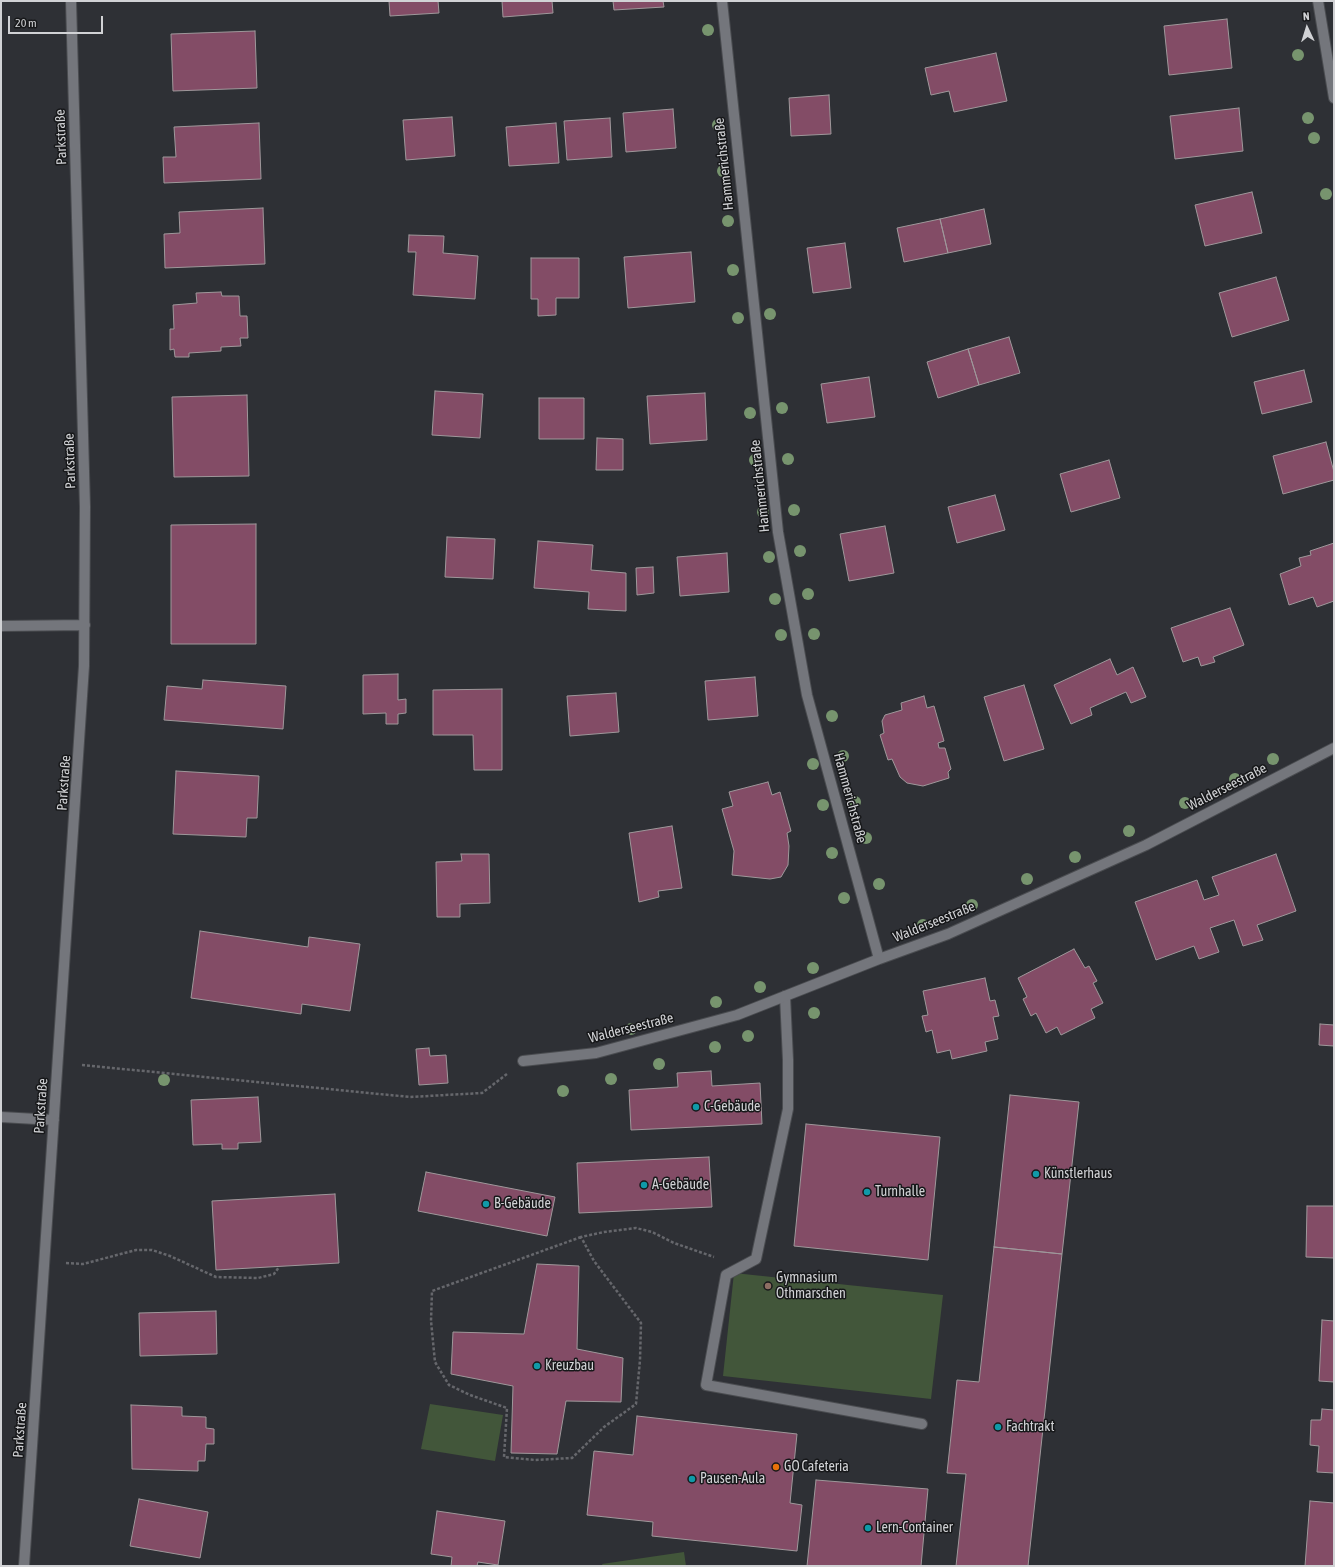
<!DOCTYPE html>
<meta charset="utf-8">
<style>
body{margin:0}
#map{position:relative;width:1335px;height:1567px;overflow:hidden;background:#2e3035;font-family:"Asap Condensed",sans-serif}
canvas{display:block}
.frame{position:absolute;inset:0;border:2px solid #d1d2d5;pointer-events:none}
.north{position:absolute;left:1287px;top:8px;width:40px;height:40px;-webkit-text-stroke:3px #17181a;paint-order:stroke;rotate:356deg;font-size:11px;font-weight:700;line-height:16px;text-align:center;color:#d1d2d5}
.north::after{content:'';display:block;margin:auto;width:14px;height:18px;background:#d1d2d5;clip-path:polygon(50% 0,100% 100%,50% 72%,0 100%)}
.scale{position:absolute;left:8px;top:16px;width:95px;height:18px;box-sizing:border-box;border:2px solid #d1d2d5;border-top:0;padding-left:5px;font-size:12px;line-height:14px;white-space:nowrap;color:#d1d2d5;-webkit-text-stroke:3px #17181a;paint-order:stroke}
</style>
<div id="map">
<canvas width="1335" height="1567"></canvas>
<div class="frame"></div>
<div class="north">N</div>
<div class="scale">20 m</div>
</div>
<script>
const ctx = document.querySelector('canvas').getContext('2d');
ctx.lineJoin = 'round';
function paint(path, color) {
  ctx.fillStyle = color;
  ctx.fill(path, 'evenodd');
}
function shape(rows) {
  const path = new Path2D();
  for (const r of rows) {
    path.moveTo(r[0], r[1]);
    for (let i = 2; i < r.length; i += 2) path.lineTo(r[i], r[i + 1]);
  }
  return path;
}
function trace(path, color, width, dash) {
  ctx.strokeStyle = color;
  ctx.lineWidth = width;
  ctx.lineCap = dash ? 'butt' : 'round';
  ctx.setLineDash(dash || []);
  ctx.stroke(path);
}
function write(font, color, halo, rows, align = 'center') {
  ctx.font = font + ' "Asap Condensed",sans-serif';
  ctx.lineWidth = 3;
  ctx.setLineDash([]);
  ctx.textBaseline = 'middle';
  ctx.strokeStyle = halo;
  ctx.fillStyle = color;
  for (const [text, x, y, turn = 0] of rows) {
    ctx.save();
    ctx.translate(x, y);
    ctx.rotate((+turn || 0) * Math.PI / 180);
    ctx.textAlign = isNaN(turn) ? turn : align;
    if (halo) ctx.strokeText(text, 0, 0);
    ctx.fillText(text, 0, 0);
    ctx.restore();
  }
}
const green = shape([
 [734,1273,943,1295,931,1399,723,1376],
 [430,1404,503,1415,495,1461,421,1449],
 [684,1552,686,1566,603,1566,602,1564]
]);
const building = shape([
 [389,1,438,1,439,13,390,16,389,1],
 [502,1,552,1,553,13,503,17,502,1],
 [613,1,663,1,664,7,614,10,613,1],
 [1227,19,1232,68,1169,75,1164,26,1227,19],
 [255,31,257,88,173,91,171,34,255,31],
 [996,53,1007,101,954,112,949,91,931,95,925,68,996,53],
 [829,95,831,134,791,136,789,98,829,95],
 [1239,108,1243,151,1175,159,1170,116,1239,108],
 [673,109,676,148,626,152,623,113,673,109],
 [452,117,455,156,406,160,403,120,452,117],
 [610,118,612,157,567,160,564,121,610,118],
 [259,123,261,179,164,183,163,157,176,157,174,127,259,123],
 [556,123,559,163,509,166,506,127,556,123],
 [1252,192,1262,233,1205,246,1195,205,1252,192],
 [263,208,265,264,165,268,164,234,180,233,179,212,263,208],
 [984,209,991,244,948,253,940,219,984,209],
 [940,219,948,253,904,262,897,228,940,219],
 [409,235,444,236,443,253,478,256,475,299,413,295,416,252,408,252,409,235],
 [845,243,851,288,813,293,807,248,845,243],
 [691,252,695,302,628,308,624,257,691,252],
 [531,258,579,258,579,298,556,298,556,315,538,316,538,299,531,299,531,258],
 [1276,277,1289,320,1232,337,1219,293,1276,277],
 [221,292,222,296,239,296,240,316,247,316,248,338,240,338,241,346,221,347,221,351,189,353,189,357,175,357,174,349,170,350,170,329,174,329,173,305,197,303,196,293,221,292],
 [1009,337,1020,373,979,385,968,349,1009,337],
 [968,349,979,385,938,398,927,362,968,349],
 [1304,370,1312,402,1262,414,1254,382,1304,370],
 [869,377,875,417,827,423,821,384,869,377],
 [435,391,483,394,480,438,432,435,435,391],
 [705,393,707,440,650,444,647,396,705,393],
 [247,395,249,476,174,477,172,397,247,395],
 [539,398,584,398,584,439,539,439,539,398],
 [597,438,623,439,623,470,596,470,597,438],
 [1326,442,1334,472,1334,480,1283,494,1273,456,1326,442],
 [1109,460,1120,498,1071,512,1060,474,1109,460],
 [995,495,1005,530,957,543,948,507,995,495],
 [256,524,256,644,171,644,171,525,256,524],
 [885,526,894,573,849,581,840,534,885,526],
 [447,537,495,539,493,579,445,577,447,537],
 [538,541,593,545,591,570,626,573,626,611,588,609,589,592,534,588,538,541],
 [1334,543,1334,601,1317,607,1313,597,1289,605,1280,574,1301,566,1299,558,1311,555,1310,551,1334,543],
 [727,553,729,592,680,596,677,557,727,553],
 [653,567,654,593,637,595,636,568,653,567],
 [1230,608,1244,645,1213,657,1215,662,1201,666,1198,657,1183,662,1171,628,1230,608],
 [1110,659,1117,675,1133,667,1146,697,1131,703,1126,692,1090,708,1092,715,1071,724,1054,685,1110,659],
 [398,674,398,700,406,699,406,713,398,714,398,724,386,724,386,713,363,714,363,675,398,674],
 [755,677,758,716,708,720,705,681,755,677],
 [203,680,286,686,283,729,164,720,167,686,202,689,203,680],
 [1024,685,1044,749,1004,761,984,697,1024,685],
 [502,689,502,770,474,770,473,735,433,735,433,690,502,689],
 [616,693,619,732,570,736,567,696,616,693],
 [924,696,927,708,934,706,944,741,938,743,939,748,945,748,951,769,948,772,949,778,923,786,907,783,900,777,892,759,888,760,880,735,884,733,882,721,885,715,902,710,901,703,924,696],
 [176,771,259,776,257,818,247,818,246,837,173,834,176,771],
 [768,782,772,795,780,792,791,831,787,833,789,846,788,865,781,877,770,879,732,875,734,851,722,809,733,806,729,792,768,782],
 [672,826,682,888,658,891,659,897,639,902,629,833,672,826],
 [461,854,489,854,490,903,460,904,460,917,437,917,436,862,462,861,461,854],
 [1276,854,1296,911,1257,925,1263,940,1243,946,1234,920,1210,928,1219,952,1199,959,1194,946,1156,960,1135,902,1197,880,1204,900,1219,895,1212,877,1276,854],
 [200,931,308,947,309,937,360,944,350,1011,302,1004,301,1014,191,998,200,931],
 [1074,949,1085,968,1089,966,1097,981,1093,983,1103,1003,1091,1009,1095,1018,1061,1035,1057,1027,1046,1033,1036,1013,1031,1016,1023,999,1027,997,1018,978,1074,949],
 [985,978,990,1001,995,1000,999,1016,993,1017,998,1039,985,1042,987,1051,952,1059,950,1050,937,1053,932,1030,926,1032,922,1016,928,1015,923,991,985,978],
 [1320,1024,1334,1025,1334,1046,1319,1045,1320,1024],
 [429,1048,430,1056,446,1055,448,1083,419,1085,416,1049,429,1048],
 [711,1071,712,1086,760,1083,762,1124,631,1130,629,1090,678,1087,677,1073,711,1071],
 [1010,1095,1079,1102,1062,1254,994,1247,1010,1095],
 [258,1097,261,1142,238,1143,238,1149,222,1149,222,1144,193,1145,191,1100,258,1097],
 [806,1124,940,1137,928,1260,794,1246,806,1124],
 [709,1157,712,1207,579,1213,577,1163,709,1157],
 [426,1172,555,1197,547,1236,418,1211,426,1172],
 [335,1194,339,1263,216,1270,212,1201,335,1194],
 [1307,1206,1334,1206,1334,1258,1306,1257,1307,1206],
 [994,1247,1062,1254,1028,1566,956,1566,966,1474,947,1473,957,1380,979,1382,994,1247],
 [537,1264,579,1266,577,1349,623,1358,621,1402,566,1401,557,1454,511,1453,513,1386,451,1374,453,1332,524,1334,537,1264],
 [216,1311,217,1354,140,1356,139,1313,216,1311],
 [1322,1320,1334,1321,1334,1382,1319,1381,1322,1320],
 [131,1405,182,1407,182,1416,206,1417,206,1428,214,1429,214,1444,206,1444,205,1461,198,1461,198,1471,132,1469,131,1405],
 [1322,1409,1334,1410,1334,1473,1317,1472,1319,1446,1310,1445,1311,1420,1321,1420,1322,1409],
 [637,1416,797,1434,790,1503,802,1505,797,1551,652,1536,653,1522,587,1515,594,1451,633,1455,637,1416],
 [816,1480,928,1489,921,1566,807,1566,816,1480],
 [139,1499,208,1512,200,1558,130,1546,139,1499],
 [1310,1501,1334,1503,1334,1566,1305,1566,1310,1501],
 [437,1511,505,1521,498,1565,478,1562,477,1566,451,1566,452,1557,431,1554,437,1511]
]);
const path = shape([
 [82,1065,410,1097,482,1093,507,1074],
 [581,1237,432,1291,431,1321,435,1362,449,1385,470,1395,507,1408,504,1457,535,1460,572,1458,604,1427,636,1404,640,1360,641,1323,594,1261,581,1237,604,1232,636,1228,652,1232,674,1243,714,1257],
 [66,1263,83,1264,136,1250,152,1250,170,1256,216,1277,258,1278,274,1274,279,1267]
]);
const lane = shape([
 [785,996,788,1060,788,1109,756,1259,726,1275,706,1385,922,1424]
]);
const street = shape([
 [722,1,778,532,807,695,879,959],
 [1318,1,1334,98],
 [1,626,85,625],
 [523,1061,596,1053,737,1015,879,959,948,934,1146,845,1334,748],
 [1,1117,54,1120],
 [24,1566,84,666,85,507,71,1]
]);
const trees = [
 [708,30],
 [1298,55],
 [1308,118],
 [718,125],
 [1314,138],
 [723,171],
 [1326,194],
 [728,221],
 [733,270],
 [770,314],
 [738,318],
 [782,408],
 [750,413],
 [788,459],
 [755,460],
 [794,510],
 [763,512],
 [800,551],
 [769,557],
 [808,594],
 [775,599],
 [814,634],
 [781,635],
 [832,716],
 [843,756],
 [1273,759],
 [813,764],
 [1235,779],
 [855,802],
 [1185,803],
 [823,805],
 [1129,831],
 [866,838],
 [832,853],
 [1075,857],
 [1027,879],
 [879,884],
 [844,898],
 [972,905],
 [923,925],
 [813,968],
 [760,987],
 [716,1002],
 [814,1013],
 [631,1029],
 [748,1036],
 [715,1047],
 [659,1064],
 [611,1079],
 [164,1080],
 [563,1091]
];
const markers = [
 [696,1107,4,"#0f9aa8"],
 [1036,1174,4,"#0f9aa8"],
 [644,1185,4,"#0f9aa8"],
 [867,1192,4,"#0f9aa8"],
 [486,1204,4,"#0f9aa8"],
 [768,1286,4,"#8d6e63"],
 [537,1366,4,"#0f9aa8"],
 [998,1427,4,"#0f9aa8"],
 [776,1467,4,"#e8710a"],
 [692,1479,4,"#0f9aa8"],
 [868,1528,4,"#0f9aa8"]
];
const streetNames = [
 ["Parkstraße",61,137,-92],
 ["Hammerichstraße",724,164,-96],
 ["Parkstraße",70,461,-92],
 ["Hammerichstraße",760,486,-96],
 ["Parkstraße",64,783,-86],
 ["Walderseestraße",1227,787,-27],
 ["Hammerichstraße",850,798,75],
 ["Walderseestraße",934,922,-22],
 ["Walderseestraße",631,1028,-14],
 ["Parkstraße",41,1106,-86],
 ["Parkstraße",20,1430,-86]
];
const poiNames = [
 ["C-Gebäude",704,1107],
 ["Künstlerhaus",1044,1174],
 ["A-Gebäude",652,1185],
 ["Turnhalle",875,1192],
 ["B-Gebäude",494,1204],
 ["Gymnasium",776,1278],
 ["Othmarschen",776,1294],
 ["Kreuzbau",545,1366],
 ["Fachtrakt",1006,1427],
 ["GO Cafeteria",784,1467],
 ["Pausen-Aula",700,1479],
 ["Lern-Container",876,1528]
];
paint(green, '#42563a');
paint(building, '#834c66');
trace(building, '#9f989b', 1);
trace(lane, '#4a4c50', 12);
trace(street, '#4a4c50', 12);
trace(path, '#66676c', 2.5, [3, 2]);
trace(lane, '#74767c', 10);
trace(street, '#74767c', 10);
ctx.fillStyle = '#77946e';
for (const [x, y] of trees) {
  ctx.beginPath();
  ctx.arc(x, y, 6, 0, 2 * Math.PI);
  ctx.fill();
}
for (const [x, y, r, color] of markers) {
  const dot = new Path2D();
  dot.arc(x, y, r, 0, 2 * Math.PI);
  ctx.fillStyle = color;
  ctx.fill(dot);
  trace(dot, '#17181a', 1.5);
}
write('14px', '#d1d2d5', '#17181a', streetNames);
write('14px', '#d1d2d5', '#17181a', poiNames, 'left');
</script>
